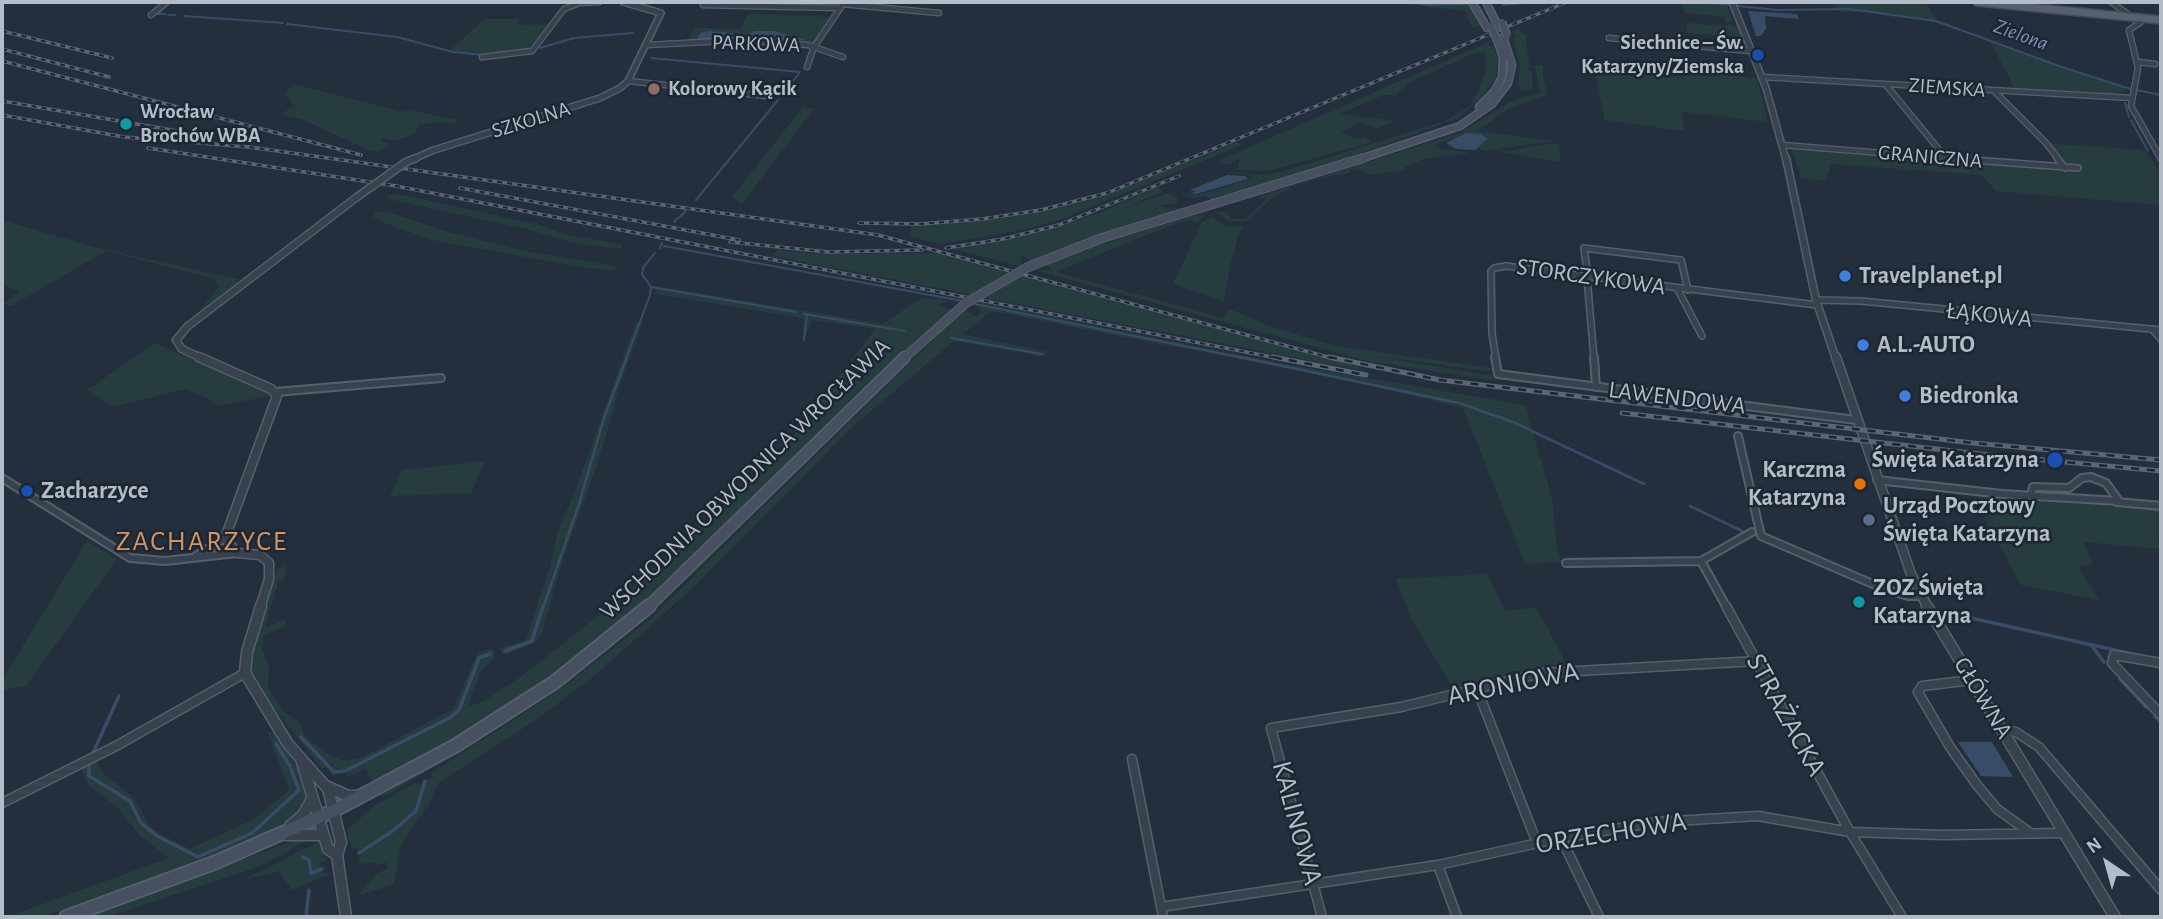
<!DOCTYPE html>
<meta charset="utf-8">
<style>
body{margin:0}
#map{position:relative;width:2163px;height:919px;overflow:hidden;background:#242f3e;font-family:"Alegreya Sans",sans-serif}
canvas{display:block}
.frame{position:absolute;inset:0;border:4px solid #b4bcc9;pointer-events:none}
.north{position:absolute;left:2072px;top:828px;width:70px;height:70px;-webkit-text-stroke:5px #1d2633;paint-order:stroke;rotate:324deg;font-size:19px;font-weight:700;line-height:28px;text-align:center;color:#b4bcc9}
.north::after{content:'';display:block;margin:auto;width:24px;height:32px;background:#b4bcc9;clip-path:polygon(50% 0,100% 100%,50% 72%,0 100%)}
</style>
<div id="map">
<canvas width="2163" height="919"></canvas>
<div class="frame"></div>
<div class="north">N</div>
</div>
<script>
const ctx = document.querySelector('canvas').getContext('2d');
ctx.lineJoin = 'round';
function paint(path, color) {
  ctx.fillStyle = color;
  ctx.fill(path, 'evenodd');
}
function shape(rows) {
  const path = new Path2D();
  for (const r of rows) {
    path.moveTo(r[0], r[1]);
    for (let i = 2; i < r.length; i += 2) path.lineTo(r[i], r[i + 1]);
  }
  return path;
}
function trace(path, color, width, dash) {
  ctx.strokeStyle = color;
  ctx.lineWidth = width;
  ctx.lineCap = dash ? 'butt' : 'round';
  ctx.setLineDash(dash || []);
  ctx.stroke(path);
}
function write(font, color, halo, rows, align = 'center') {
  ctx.font = font + ' "Alegreya Sans",sans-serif';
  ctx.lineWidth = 5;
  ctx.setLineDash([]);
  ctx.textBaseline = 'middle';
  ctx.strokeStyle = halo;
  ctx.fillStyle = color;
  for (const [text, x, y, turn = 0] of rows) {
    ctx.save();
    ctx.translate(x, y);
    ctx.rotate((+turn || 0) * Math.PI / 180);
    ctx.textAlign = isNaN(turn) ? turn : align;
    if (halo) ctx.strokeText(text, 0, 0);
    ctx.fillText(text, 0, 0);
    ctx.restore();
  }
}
const green = shape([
 [1387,2,1438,6,1467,4,1407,2,1470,2,1483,25,1475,26,1485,30,1472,27,1465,11],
 [1682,2,1726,2,1733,21,1728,23,1737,27,1741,37,1688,33,1686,23,1729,26,1724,17,1684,13],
 [1834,2,1925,2,1938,23,1861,12,1840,12],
 [747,14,830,17,813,44,688,41,694,28,741,29],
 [485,19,520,19,516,25,549,24,528,49,474,54,450,50],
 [1518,29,1527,36,1526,44,1530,68,1525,69,1531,70,1533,88,1528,91,1521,90,1518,82,1520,67,1513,37,1520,36,1511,32],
 [1491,41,1488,46,1493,46,1498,58,1496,76,1483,97,1458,118,1345,159,1208,201,1211,199,1206,196,1192,198,1181,193,1198,195,1253,179,1248,174,1225,173,1181,191,1221,174,1235,172,1262,175,1280,172,1445,121,1475,103,1472,101,1480,87,1486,68,1485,52,1472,54,1408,83,1396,95,1383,95,1340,114,1394,121,1377,129,1361,122,1340,133,1359,139,1365,137,1372,142,1269,171,1237,170,1240,159,1226,165,1220,160],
 [1991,43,2125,88,2125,91,2110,96,2016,91],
 [1593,64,1757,78,1768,122,1682,112,1684,131,1605,120],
 [1543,65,1543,78,1548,95,1508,109,1477,131,1553,141,1484,151,1477,149,1488,139,1448,140,1437,144,1436,148,1471,153,1428,158,1404,167,1406,170,1366,175,1359,169,1349,170,1350,173,1328,176,1292,187,1272,198,1247,221,1231,222,1215,212,1224,212,1232,219,1245,219,1267,199,1259,197,1220,209,1462,132,1513,100,1541,92,1535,66],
 [294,84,402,112,409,110,458,120,453,124,437,122,418,125,415,134,397,140,384,139,381,141,389,144,387,147,377,152,368,150,306,121,281,114,294,106,285,93],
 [803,107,814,109,742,204,732,197],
 [1236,142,1242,145,1059,220,1023,230,940,244,910,237,912,225,997,219,1035,213,1100,197],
 [1559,143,1561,162,1499,152,1541,145],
 [2046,143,2145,150,2161,174,2161,205,1996,191,1982,175,1831,164,1826,181,1801,178,1791,148,2073,169,2067,166],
 [1157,187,1164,191,1122,209,1169,193,1177,198,1177,203,1159,206,1172,209,1186,207,1069,246,1032,262,1023,255,1020,259,1023,267,953,249,1050,229,1094,215],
 [386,195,404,195,540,225,563,234,620,244,623,249,579,244,526,229,389,199],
 [376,212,388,212,449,232,529,252,617,266,613,271,576,266,431,240,385,223,373,217],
 [1206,215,1197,223,1190,219,1167,227,1056,272,1223,318,1230,309,1267,325,1335,346,1491,368,1492,370,1486,371,1360,354,1495,376,1496,381,1367,361,1034,270,1053,270,1046,264,1083,250,1191,216],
 [1211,217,1227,226,1245,226,1239,233,1231,262,1224,301,1176,285,1174,282,1202,222],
 [2,220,97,248,238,279,236,287,199,312,219,286,213,278,106,251,11,306,2,304,20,292,2,284],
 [778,250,818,254,945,253,1011,272,973,295,772,256],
 [1023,275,1192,320,1362,368,1360,370,985,298],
 [657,286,882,324,921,298,949,300,938,305,947,309,954,309,921,336,666,584,556,672,472,728,373,783,365,768,347,777,346,772,332,775,330,772,333,763,322,769,279,714,275,715,251,675,252,653,277,569,284,566,287,569,283,581,278,582,265,627,285,620,287,626,264,635,262,648,269,669,268,687,284,712,301,723,304,735,327,754,345,761,363,757,453,709,478,652,494,649,495,658,481,670,468,707,484,701,522,676,622,597,773,460,806,421,875,329,812,320,803,343,803,318,655,294],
 [978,302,1280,363,1525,405,1552,498,1557,549,1562,562,1525,564,1463,408,1356,382,991,311,963,334,1047,352,1046,357,954,341,852,427,697,584,593,677,536,720,438,783,428,806,409,831,400,849,394,884,357,896,376,874,387,869,386,862,376,865,375,862,364,864,358,862,360,858,357,847,352,850,347,830,374,806,416,782,417,785,432,778,431,773,557,692,649,620,947,326,965,311,977,317,980,314,981,311,975,305],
 [636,322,643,322,621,381,600,456,561,566,541,636,533,644,503,655,500,648,526,640,550,566,558,531,575,491],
 [155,343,268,392,270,396,215,406,216,402,185,389,114,407,87,390],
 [923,347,705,563,635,628,574,676,489,734,387,795,377,796,480,738,569,678,633,628,668,598],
 [485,461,471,493,390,496,402,470],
 [1983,496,2159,509,2161,512,2161,538,2157,538,2161,549,2083,542,2093,564,2078,567,2099,600,2021,585,1974,499],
 [87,541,117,559,26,686,2,690,5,682,2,680],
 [1488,574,1505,611,1536,607,1566,663,1453,689,1411,618,1396,579],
 [273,730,297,766,309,798,307,806,283,828,203,860,42,917,7,917,169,858,139,835,117,807,87,784,82,767,96,760,103,773,134,798,149,825,158,833,190,849,256,818,289,790,268,733],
 [309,838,285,853,260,866,107,917,89,917,285,844],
 [319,842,327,860,320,864,322,872,330,874,292,890,279,871,243,880]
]);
const water = shape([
 [1748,11,1797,14,1799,19,1765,16,1766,29,1761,36,1756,36],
 [709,31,733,33,732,37,746,37,754,31,775,31,806,40,697,39,700,33],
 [1466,133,1481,134,1488,139,1475,150,1456,149,1446,143],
 [1227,175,1245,176,1248,179,1196,194,1189,193,1196,192,1190,190],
 [1958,742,1992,742,2013,777,1981,776]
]);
const streamFar2 = shape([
 [1403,2,1430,5,1467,4],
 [1700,2,1777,10,1850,9,1936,21,2059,66,2127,88,2161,95],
 [1503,5,1533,2],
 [164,7,158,14,165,14],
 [168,15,175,15],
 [184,16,283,23],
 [287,24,397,37,453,52,483,55],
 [540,48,574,38,633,33],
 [651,58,800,72,780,97],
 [2125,103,2129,117],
 [2131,120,2148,151],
 [696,200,778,100],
 [674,222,686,211],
 [664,246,963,301],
 [660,248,662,243],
 [651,287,796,312],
 [970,303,1249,359],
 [804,314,905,331],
 [951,338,1042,354],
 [804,340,807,316],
 [626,359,650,295,651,287,642,274,644,266,655,253]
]);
const streamFar1 = shape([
 [1240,357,1459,403,1513,422,1644,484],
 [1690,506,1742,531],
 [543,608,579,504,604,418,627,357]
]);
const stream = shape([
 [1944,612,2137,655],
 [2092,646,2104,662],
 [505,651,532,641,543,606],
 [2120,679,2146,707],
 [2155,717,2161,722],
 [301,737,334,772,345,771,451,717,459,710,479,658,490,654],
 [93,753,119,696],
 [89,766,89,776,130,801,141,823,157,836,198,857,252,833,299,790,290,766,276,744],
 [359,853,394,830,416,811,425,781],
 [303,857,309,860,311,873,322,869],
 [306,917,309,890]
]);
const minorFar3 = shape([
 [705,2,703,5,840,8],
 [2111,2,2132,17],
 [842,4,939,13],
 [151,15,167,2],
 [2141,18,2142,21,2129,30,2138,68,2131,106,2161,159],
 [1609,38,1751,51],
 [647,45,742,40,808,45,843,57],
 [482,57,532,51,564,9,579,3,599,2],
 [2138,62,2155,64],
 [807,67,814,47,841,7],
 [1762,77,2132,98],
 [628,81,767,96],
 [1886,85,1946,158],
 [1994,91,2046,143,2059,160],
 [1782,145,1971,160]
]);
const minorFar2 = shape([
 [1948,158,2078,168],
 [2057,158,2065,168],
 [1587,270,1584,248,1681,260,1688,290],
 [1587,277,1594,359],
 [1677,288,1702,336],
 [1816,300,1861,301,2161,330],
 [2153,330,2161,339],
 [1496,359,1492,333,1491,271,1494,268,1506,266,1817,305]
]);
const minorFar1 = shape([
 [1495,357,1498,374,1856,420],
 [1594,357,1596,387],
 [275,392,441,378],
 [1738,436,1761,536,1882,588,1908,596,1921,596],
 [2,478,130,558,165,561,237,553],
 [1877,480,2002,494,2119,501,2106,483,2091,477,2082,478,2069,488,2033,487,2031,495],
 [2117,502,2161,506],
 [196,556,225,538],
 [1566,563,1701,561],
 [1727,608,1701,561,1752,532]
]);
const minor = shape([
 [1726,606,1850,832,1902,917],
 [2161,663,2114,655,2112,663,2161,715],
 [1972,680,1922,686,1918,692,1950,747,1977,785,1997,809,2029,832],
 [1477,689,1537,843],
 [2003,729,2016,732,2039,747,2161,890],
 [1132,759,1163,917],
 [2,803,116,746,245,673],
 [1561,838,1599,917],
 [1438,865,1457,917],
 [1161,907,1438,865,1561,838,1657,822,1758,816,1850,832,1942,835,2064,833],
 [1322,917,1271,728,1401,707,1542,673,1757,661]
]);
const tertiaryFar3 = shape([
 [1732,2,1766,88,1786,160],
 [411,160,434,150,600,98,620,88,628,81,661,13,623,2]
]);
const tertiaryFar2 = shape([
 [1786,158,1816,300,1836,359],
 [406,162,416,158],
 [203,359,182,349,176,340,188,326,357,197]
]);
const tertiaryFar1 = shape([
 [199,357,271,389,277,396,225,538,237,553,260,555,269,563,269,579,260,608],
 [1836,357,1911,574,1928,608]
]);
const tertiary = shape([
 [261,606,247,652,245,673,288,744,328,789,341,842,337,855,346,917],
 [1927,606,2115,917],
 [302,762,328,849,337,855],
 [326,786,348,796,359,796],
 [290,826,303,815,312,799],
 [286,835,323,835]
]);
const secondaryFar3 = shape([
 [1472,2,1487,28],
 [1486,2,1497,24],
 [1479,107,1494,92,1502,77,1503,57,1497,40],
 [1357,160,1460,126,1492,104,1508,83,1512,65,1503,37]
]);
const secondaryFar2 = shape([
 [1028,267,1102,238,1363,158],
 [903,359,966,303]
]);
const secondaryFar1 = shape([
 [647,608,905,357]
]);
const secondary = shape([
 [66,917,214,863,333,811,455,746,555,682,649,606]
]);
const primary = shape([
 [1977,2,2161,20]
]);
const railFar1 = shape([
 [2,31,112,58],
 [2,49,109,77],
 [2,61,361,155],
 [2,101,195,134],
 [2,115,124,137,249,147,878,235,1335,359],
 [148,148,396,186,1282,359],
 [460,188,739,240],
 [859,223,920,224,982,219,1041,210,1107,193,1567,2],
 [730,242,828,252,922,250],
 [946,248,1003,239,1059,225,1179,176]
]);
const rail = shape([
 [1273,357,1366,375],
 [1329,357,1440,380,1973,443,2161,460],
 [1622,413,1980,454,2161,471]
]);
const tertiaryBridge = shape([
 [357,197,406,162]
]);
const secondaryBridgeFar1 = shape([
 [1502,22,1507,36],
 [1491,26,1497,40]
]);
const secondaryBridge = shape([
 [966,303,1028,267]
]);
const markers = [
 [1758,55,7,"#1a4fb4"],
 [654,89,7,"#8d6e63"],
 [126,124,7,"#0f9aa8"],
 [1845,276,7,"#3f7fe0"],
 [1863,345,7,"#3f7fe0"],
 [1905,396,7,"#3f7fe0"],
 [2055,460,9,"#1a4fb4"],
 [1860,484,7,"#e8710a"],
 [27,491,7,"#1a4fb4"],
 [1869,520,7,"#5c6f8a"],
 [1859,602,7,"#0f9aa8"]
];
const farWaternames = [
 ["Zielona",2021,35,20]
];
const farPoinames = [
 ["Siechnice – Św.",1744,43,"right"],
 ["Katarzyny/Ziemska",1744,67,"right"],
 ["Kolorowy Kącik",668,89],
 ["Wrocław",140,112],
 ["Brochów WBA",140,136]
];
const farStreetnames = [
 ["PARKOWA",756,44,2],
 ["ZIEMSKA",1947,88,4],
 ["SZKOLNA",531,120,-17],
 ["GRANICZNA",1930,157,5]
];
const poiNames = [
 ["Travelplanet.pl",1859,276],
 ["A.L.-AUTO",1877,345],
 ["Biedronka",1919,396],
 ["Święta Katarzyna",2039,460,"right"],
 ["Karczma",1846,470,"right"],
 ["Katarzyna",1846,498,"right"],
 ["Zacharzyce",41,491],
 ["Urząd Pocztowy",1883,506],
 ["Święta Katarzyna",1883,534],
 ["ZOZ Święta",1873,588],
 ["Katarzyna",1873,616]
];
const streetNames = [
 ["STORCZYKOWA",1591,277,8],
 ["ŁĄKOWA",1989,315,6],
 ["LAWENDOWA",1677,398,7],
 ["WSCHODNIA OBWODNICA WROCŁAWIA",745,479,-44],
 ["GŁÓWNA",1983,698,59]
];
const quarterNames = [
 ["ZACHARZYCE",202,542]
];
const nearStreetnames = [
 ["ARONIOWA",1513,684,-11],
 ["STRAŻACKA",1786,715,61],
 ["KALINOWA",1297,823,75],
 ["ORZECHOWA",1611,833,-9]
];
paint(green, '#263c3f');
paint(water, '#394c67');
trace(streamFar2, '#394c67', 2);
trace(streamFar1, '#394c67', 2.5);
trace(stream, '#394c67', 3.5);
trace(minorFar3, '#565f6c', 7);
trace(minorFar2, '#565f6c', 8);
trace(minorFar1, '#565f6c', 10);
trace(minor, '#565f6c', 11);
trace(tertiaryFar3, '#565f6c', 8);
trace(tertiaryFar2, '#565f6c', 9);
trace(tertiaryFar1, '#565f6c', 11);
trace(tertiary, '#565f6c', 13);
trace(secondaryFar3, '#565f6c', 9);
trace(secondaryFar2, '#565f6c', 10);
trace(secondaryFar1, '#565f6c', 13);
trace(secondary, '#565f6c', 16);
trace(primary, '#414a57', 10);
trace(minorFar3, '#38414e', 4.5);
trace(minorFar2, '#38414e', 5);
trace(minorFar1, '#38414e', 6);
trace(minor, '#38414e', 8);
trace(tertiaryFar3, '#38414e', 5);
trace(tertiaryFar2, '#38414e', 6);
trace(tertiaryFar1, '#38414e', 8);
trace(tertiary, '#38414e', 10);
trace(secondaryFar3, '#465061', 6);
trace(secondaryFar2, '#465061', 8);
trace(secondaryFar1, '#465061', 10);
trace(secondary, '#465061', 12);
trace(primary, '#56606e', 7);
trace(railFar1, '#5a6575', 3.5);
trace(rail, '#5a6575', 5);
trace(railFar1, '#1d2633', 2, [5]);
trace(rail, '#1d2633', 2.5, [8]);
trace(tertiaryBridge, '#565f6c', 9, []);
trace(secondaryBridgeFar1, '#565f6c', 9, []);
trace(secondaryBridge, '#565f6c', 10, []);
trace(tertiaryBridge, '#38414e', 6);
trace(secondaryBridgeFar1, '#465061', 6);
trace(secondaryBridge, '#465061', 8);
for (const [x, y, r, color] of markers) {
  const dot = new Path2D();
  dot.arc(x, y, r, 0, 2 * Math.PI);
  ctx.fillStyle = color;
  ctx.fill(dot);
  trace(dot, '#1d2633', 2.5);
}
write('italic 21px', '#7c92b1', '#1d2633', farWaternames);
write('bold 21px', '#b4bcc9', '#1d2633', farPoinames, 'left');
write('21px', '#b4bcc9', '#1d2633', farStreetnames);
write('bold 24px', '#b4bcc9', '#1d2633', poiNames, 'left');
write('24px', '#b4bcc9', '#1d2633', streetNames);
ctx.letterSpacing = '2px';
write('28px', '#d59563', '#1d2633', quarterNames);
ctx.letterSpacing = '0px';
write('28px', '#b4bcc9', '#1d2633', nearStreetnames);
</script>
